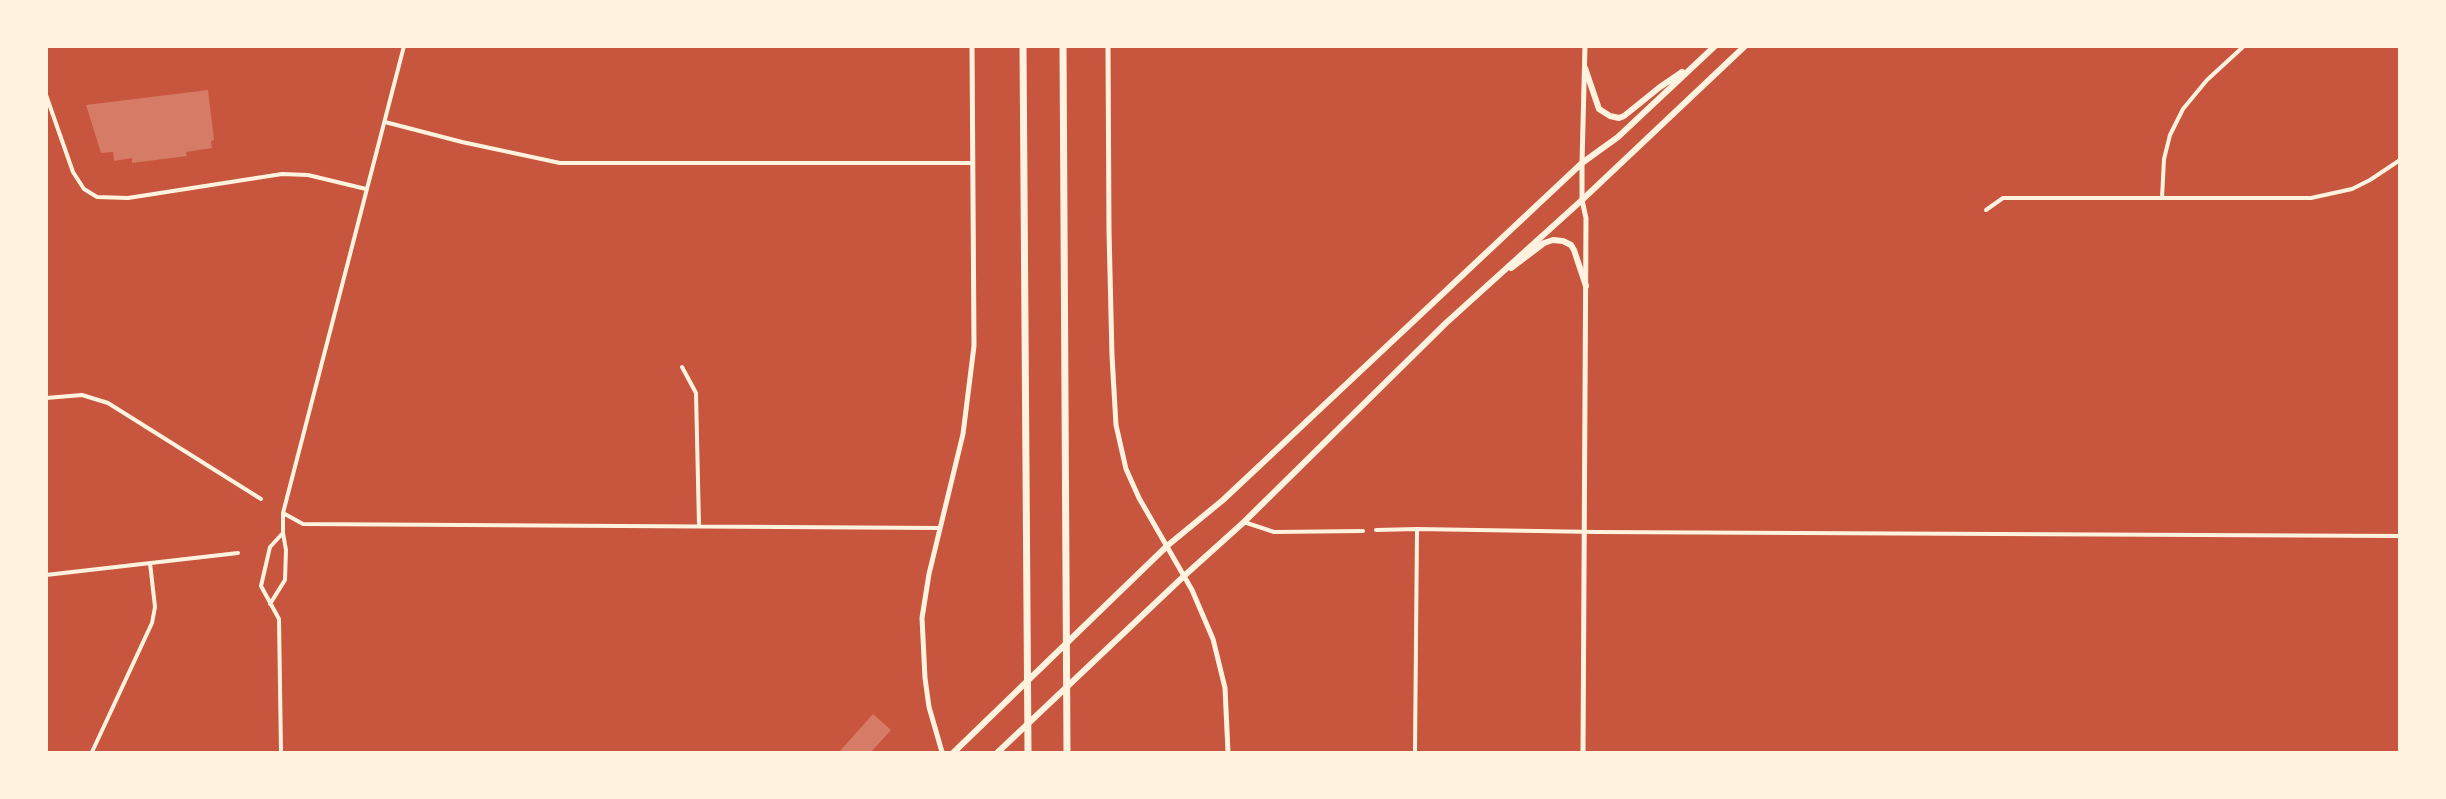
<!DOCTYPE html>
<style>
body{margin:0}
#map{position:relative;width:2446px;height:799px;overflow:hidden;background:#c8553d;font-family:Mulish,sans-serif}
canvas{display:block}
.frame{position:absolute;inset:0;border:48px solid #fff3e0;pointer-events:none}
</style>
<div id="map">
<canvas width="2446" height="799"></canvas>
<div class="frame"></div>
</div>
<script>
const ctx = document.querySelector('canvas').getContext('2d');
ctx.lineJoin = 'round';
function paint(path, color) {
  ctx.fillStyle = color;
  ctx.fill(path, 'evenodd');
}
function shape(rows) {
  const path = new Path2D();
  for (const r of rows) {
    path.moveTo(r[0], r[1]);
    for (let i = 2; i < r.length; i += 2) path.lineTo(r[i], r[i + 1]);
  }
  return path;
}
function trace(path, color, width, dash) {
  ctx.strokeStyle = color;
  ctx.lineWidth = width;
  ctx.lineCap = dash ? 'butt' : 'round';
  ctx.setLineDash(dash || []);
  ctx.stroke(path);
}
const building = shape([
 [208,90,214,140,211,141,212,148,186,152,187,156,132,163,132,158,114,161,113,152,101,153,86,105],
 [873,714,891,730,871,752,839,752]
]);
const minor = shape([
 [46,95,73,172,84,189,97,197,128,198,282,174,308,175,366,189],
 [385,122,462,142,560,163,973,163],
 [2162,198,2164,159,2170,135,2183,109,2207,80,2244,46],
 [1986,210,2003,198,2311,198,2352,189,2370,180,2400,160],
 [682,367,696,393,699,525],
 [46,398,82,395,108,403,261,499],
 [283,513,303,524,939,528],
 [1244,522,1274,532,1363,531],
 [1376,530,1417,529,1597,532,2400,536],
 [46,575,238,553],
 [270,604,285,580,286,550,283,533,283,513,404,46],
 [92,752,152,623,155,607,150,563],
 [281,752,279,619,261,586,270,547,283,533],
 [1415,752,1417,529]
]);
const secondary = shape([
 [1108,46,1109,231,1112,356,1116,425,1126,469,1139,498,1192,590,1213,639,1225,688,1228,752],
 [942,752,929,707,925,678,922,618,929,574,963,434,974,346,972,46],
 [1583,752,1586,218,1582,200,1582,163,1585,46]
]);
const trunk = shape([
 [1585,68,1599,109,1610,116,1619,118,1624,116,1660,87,1682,72],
 [1511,268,1544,243,1553,240,1563,241,1571,245,1574,250,1586,286],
 [954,752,1167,546,1223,500,1582,163,1618,137,1715,46],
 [998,752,1184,576,1244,522,1446,323,1582,200,1745,46]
]);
const motorway = shape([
 [1023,46,1028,752],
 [1063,46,1067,752]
]);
paint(building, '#d67c66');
trace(minor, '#fff3e0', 4);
trace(secondary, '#fff3e0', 5);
trace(trunk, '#fff3e0', 6);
trace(motorway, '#fff3e0', 7);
</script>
